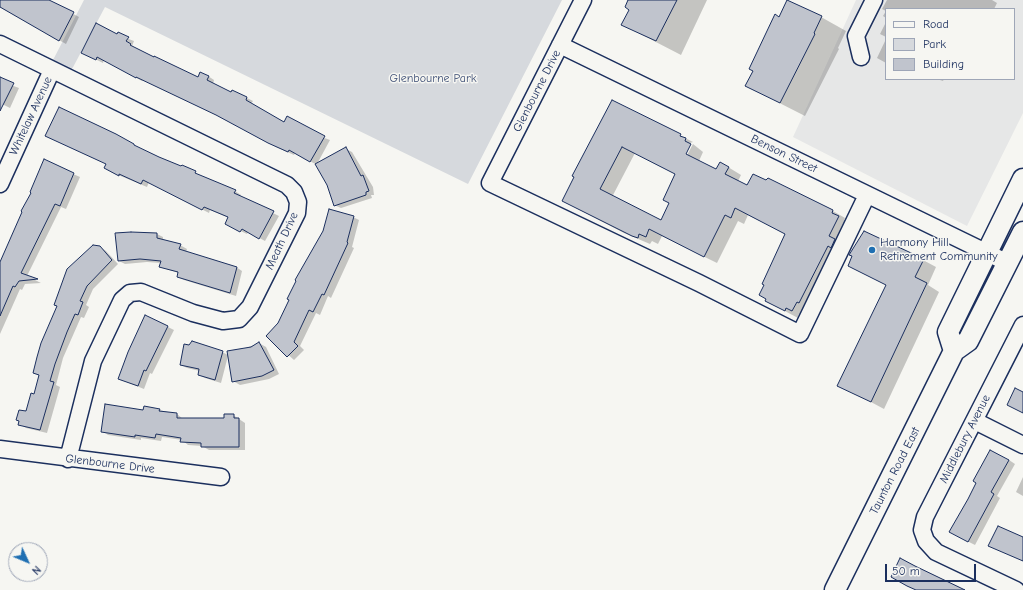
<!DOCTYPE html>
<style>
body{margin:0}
#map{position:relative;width:1023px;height:590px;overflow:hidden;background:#f6f6f2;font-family:"Comic Neue",sans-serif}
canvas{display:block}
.legend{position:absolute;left:885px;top:8px;width:130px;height:72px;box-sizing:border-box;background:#f6f6f2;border:1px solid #9ea6b7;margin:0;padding:5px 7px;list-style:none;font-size:12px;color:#1b2f5e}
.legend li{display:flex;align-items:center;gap:8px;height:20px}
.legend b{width:20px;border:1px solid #9ea6b7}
.north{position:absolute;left:8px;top:542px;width:40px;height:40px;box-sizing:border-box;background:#f6f6f2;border:1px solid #9ea6b7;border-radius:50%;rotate:134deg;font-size:11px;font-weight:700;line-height:16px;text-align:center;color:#1b2f5e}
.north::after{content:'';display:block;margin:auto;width:14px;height:18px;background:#1f6fb2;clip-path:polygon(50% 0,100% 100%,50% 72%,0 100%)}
.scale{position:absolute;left:885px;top:564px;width:91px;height:18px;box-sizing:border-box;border:2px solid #1b2f5e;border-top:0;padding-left:5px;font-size:12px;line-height:14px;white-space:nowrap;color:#1b2f5e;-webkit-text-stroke:3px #f6f6f2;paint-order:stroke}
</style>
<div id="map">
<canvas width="1023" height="590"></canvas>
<ul class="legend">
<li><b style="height:5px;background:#f6f6f2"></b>Road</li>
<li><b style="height:11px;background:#d6d9dd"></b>Park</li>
<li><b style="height:11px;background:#c0c4cd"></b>Building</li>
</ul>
<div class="north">N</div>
<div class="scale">50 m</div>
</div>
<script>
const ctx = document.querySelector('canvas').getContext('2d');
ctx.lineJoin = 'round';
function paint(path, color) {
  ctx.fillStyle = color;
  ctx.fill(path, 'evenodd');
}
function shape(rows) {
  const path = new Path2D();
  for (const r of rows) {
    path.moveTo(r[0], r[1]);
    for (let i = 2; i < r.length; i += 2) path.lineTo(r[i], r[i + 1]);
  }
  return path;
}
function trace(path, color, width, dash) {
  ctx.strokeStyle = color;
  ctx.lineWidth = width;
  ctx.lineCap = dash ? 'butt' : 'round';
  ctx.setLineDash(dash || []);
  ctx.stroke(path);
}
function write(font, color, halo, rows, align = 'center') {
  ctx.font = font + ' "Comic Neue",sans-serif';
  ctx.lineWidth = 3;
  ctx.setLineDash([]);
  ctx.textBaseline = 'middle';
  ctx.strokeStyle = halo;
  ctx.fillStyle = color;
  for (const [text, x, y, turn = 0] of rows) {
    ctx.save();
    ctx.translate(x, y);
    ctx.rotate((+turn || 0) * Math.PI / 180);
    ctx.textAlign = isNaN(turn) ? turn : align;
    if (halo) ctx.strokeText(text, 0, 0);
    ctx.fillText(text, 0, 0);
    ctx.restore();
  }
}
const built = shape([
 [856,0,1023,0,1023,113,967,226,793,137],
 [886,9,1014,9,1014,79,886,79]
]);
const green = shape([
 [84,0,562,0,468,184,105,7,71,71,52,62]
]);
const shadow = shape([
 [0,0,47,0,79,17,66,44,0,7],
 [629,0,707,0,681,55,623,25,630,9],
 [887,0,992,0,997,3,994,9,886,9,886,18,883,16,886,11,882,9],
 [821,17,846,31,838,48,839,49,805,116,746,86,780,18],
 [886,22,886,37,880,34],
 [118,35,134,41,132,46,136,49,199,78,208,76,214,80,213,84,231,94,233,91,253,101,251,104,284,123,330,140,317,164,346,149,352,152,373,187,374,195,371,195,372,198,341,208,334,205,328,185,317,165,295,153,294,155,276,147,223,118,143,80,142,81,104,60,103,63,89,56],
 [886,39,886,63,877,58],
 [937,79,944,79,943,81],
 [0,81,19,88,10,108,0,103],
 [612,101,693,142,690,143,683,158,685,159,693,144,703,152,699,161,717,170,728,167,741,175,738,181,748,186,833,211,845,218,844,220,851,224,805,317,799,314,798,318,766,301,786,234,748,215,744,224,738,221,717,263,662,236,658,244,652,241,650,244,624,233,576,208],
 [635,153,676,174,671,203,661,222,612,197],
 [115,135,140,149,235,191,241,195,240,197,279,216,265,241,248,232,247,234,232,227,229,218,210,210,209,213,149,182,147,187,111,172],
 [44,161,80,177,66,209,61,207,27,276,41,283,25,284,22,290,20,289,0,334,0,265],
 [353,217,359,220,352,247,354,248,331,298,328,296,320,315,316,313,300,346,304,350,294,360,267,336,279,323],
 [157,234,163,237,163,241,180,245,187,249,186,252,236,267,242,271,236,296,184,280,178,277,179,273,160,267,161,263,147,262,125,264,119,261],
 [100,247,106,251,118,264,93,289,86,305,89,307,84,318,81,317,63,358,56,385,60,387,47,433,26,428,20,424,34,395,40,376,34,373],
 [853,257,923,260,936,267,928,285,939,292,884,409,839,385,887,285],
 [146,316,174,330,152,374,150,373,144,389,119,379],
 [259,343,266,347,279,374,269,379,240,385,233,381,228,356,221,383,205,378,199,375,200,371,187,368,181,365,222,352,228,355],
 [159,410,177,414,183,419,225,419,233,415,245,423,245,450,209,450,202,446,188,445,182,440,162,437,161,441,141,438,141,440,108,435,102,431,144,411],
 [1009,460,1015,464,997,496,1000,498,975,545,957,536,977,483],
 [1023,477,1023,496,1016,492],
 [901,559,965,590,919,590]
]);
const building = shape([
 [0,0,49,0,74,12,59,41,0,7,0,0],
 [628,0,677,0,656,41,621,25,629,10,625,7,628,0],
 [787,0,822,16,814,33,815,34,780,103,745,86,753,71,749,69,775,14,779,17,787,0],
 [96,23,117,34,118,32,129,37,126,41,131,44,130,45,154,57,154,56,198,77,200,72,209,76,207,80,231,92,232,90,247,97,246,100,284,122,287,116,325,136,310,162,289,150,288,152,268,143,216,115,136,77,136,78,97,57,96,60,81,53,96,23],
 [0,77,14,83,0,111,0,77],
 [612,100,681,134,680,136,686,138,685,141,691,144,686,154,716,169,720,162,729,167,725,174,747,185,753,174,766,180,768,178,833,210,832,213,839,216,829,236,835,239,831,248,828,246,799,303,797,302,792,311,786,308,785,311,765,301,766,299,759,295,764,285,762,284,785,234,735,208,731,218,725,215,704,257,649,229,646,237,639,234,638,238,632,236,562,201,574,177,572,176,612,100],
 [622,147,675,174,663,200,669,203,661,220,600,189,622,147],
 [59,107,116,134,134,144,134,145,159,157,181,166,182,165,196,171,195,173,236,190,234,193,274,211,259,239,242,229,240,232,225,224,228,217,204,207,202,210,143,180,141,184,119,174,119,176,104,168,106,164,45,136,59,107],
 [346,147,361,176,363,175,369,191,366,192,366,195,334,206,327,185,315,164,346,147],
 [44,159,74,173,60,206,55,204,21,273,38,279,19,281,15,287,13,286,0,316,0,262,22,212,21,211,31,193,30,192,44,159],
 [329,209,354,216,347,242,348,243,324,295,322,294,313,312,309,310,294,342,298,346,287,357,266,336,278,323,289,300,287,299,296,281,295,280,323,231,329,209],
 [864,231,924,259,915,277,927,283,871,402,837,386,886,285,848,266,852,256,849,255,864,231],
 [131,232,157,233,157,238,181,244,179,249,237,267,230,293,177,277,178,272,159,267,161,261,140,259,118,261,115,233,131,232],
 [93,245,100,246,112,260,87,286,80,301,83,302,78,315,75,314,67,332,55,364,50,381,54,382,40,430,18,425,19,421,16,420,19,410,26,411,31,393,34,394,39,375,33,373,37,357,41,343,57,306,54,305,67,269,93,245],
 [145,315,168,326,146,371,144,370,138,386,118,379,128,352,145,315],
 [192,341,223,351,215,380,198,375,199,369,180,365,184,344,189,345,192,341],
 [259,342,274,370,262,376,232,382,227,351,251,347,259,342],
 [1015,388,1023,392,1023,413,1007,405,1015,388],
 [105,404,143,410,144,406,160,409,159,411,177,413,177,418,224,418,224,414,234,414,234,418,239,418,239,447,201,447,201,443,180,442,181,438,156,434,155,438,135,435,135,437,101,432,105,404],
 [990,450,1009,460,991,492,994,494,968,542,949,532,968,499,976,483,973,481,990,450],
 [998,526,1023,537,1023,561,988,546,998,526],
 [900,558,915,566,965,590,916,590,907,586,891,577,900,558]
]);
const minor = shape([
 [583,0,490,183,699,283,800,334,867,195],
 [0,44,287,185,294,192,298,202,297,213,250,307,239,319,223,321,193,313,141,292,130,293,122,300,93,361,68,459],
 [560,45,1008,263],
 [861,57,856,36,874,0],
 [0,184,52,70],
 [975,421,1023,445],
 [0,449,221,477],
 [1016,590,936,552,926,541,922,530,925,517,1023,325]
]);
const major = shape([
 [954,351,948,332,1023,179],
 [835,590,954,351,968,341,1023,232]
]);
const markers = [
 [872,250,4,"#1f6fb2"]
];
const parkNames = [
 ["Glenbourne Park",433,79]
];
const streetNames = [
 ["Glenbourne Drive",537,91,-63],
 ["Whitelaw Avenue",31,116,-65],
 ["Benson Street",784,154,26],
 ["Meath Drive",282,241,-65],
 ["Middlebury Avenue",965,439,-63],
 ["Glenbourne Drive",110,464,7],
 ["Taunton Road East",895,471,-63]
];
const poiNames = [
 ["Harmony Hill",880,243],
 ["Retirement Community",880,257]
];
paint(built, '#e6e7e7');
paint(green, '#d6d9dd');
paint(shadow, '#0003');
paint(building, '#c0c4cd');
trace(building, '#1b2f5e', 1);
trace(minor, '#1b2f5e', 19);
trace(major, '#1b2f5e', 23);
trace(minor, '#f6f6f2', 16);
trace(major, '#f6f6f2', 20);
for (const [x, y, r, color] of markers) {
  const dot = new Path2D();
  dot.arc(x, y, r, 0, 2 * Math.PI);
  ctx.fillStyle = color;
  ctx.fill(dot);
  trace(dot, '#f6f6f2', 1.5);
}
write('12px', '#405177', '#f6f6f2', parkNames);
write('12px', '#1b2f5e', '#f6f6f2', streetNames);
write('12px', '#1b2f5e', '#f6f6f2', poiNames, 'left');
</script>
